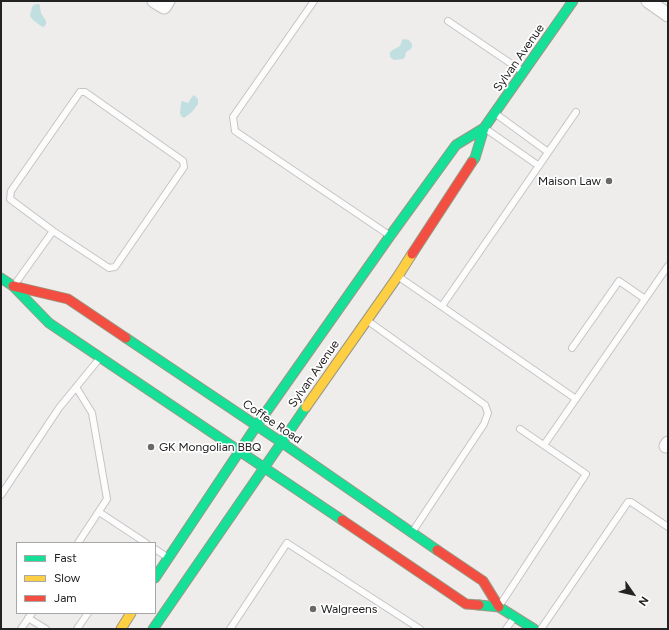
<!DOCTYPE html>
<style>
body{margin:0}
#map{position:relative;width:669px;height:630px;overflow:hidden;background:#efedeb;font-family:Figtree,sans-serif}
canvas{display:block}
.frame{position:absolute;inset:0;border:2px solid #222;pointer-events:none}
.legend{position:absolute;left:16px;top:542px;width:140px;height:72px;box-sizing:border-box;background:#fff;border:1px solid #a7a7a7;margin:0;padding:5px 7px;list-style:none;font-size:12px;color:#222}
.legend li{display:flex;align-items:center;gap:8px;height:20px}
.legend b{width:20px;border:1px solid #a7a7a7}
.north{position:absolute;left:613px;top:574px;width:40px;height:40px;-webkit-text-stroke:3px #fff;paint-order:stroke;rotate:124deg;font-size:11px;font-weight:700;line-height:16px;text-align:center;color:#222}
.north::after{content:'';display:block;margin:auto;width:14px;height:18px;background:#222;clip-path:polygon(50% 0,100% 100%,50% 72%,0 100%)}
</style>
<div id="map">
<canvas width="669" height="630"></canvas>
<div class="frame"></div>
<ul class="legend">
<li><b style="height:5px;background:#16e098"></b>Fast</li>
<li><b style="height:5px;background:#ffcf43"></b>Slow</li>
<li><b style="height:5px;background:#f24e42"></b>Jam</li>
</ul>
<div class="north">N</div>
</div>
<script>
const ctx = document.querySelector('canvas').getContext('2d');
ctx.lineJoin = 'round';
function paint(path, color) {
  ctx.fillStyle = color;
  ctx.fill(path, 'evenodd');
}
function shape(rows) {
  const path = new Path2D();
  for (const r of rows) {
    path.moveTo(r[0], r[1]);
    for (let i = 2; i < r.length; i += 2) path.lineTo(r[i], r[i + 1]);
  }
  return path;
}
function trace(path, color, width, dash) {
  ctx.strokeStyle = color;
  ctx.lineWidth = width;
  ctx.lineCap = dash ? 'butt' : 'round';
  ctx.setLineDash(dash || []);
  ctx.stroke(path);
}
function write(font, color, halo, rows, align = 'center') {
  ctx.font = font + ' Figtree,sans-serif';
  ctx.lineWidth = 3.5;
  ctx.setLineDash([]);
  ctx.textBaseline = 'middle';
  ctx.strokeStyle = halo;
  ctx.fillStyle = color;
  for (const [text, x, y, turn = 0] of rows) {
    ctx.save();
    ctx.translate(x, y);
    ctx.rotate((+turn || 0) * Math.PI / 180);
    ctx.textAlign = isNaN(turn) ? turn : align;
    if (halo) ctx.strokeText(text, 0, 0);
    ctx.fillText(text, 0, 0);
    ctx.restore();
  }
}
const water = shape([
 [37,4,39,4,40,6,41,13,46,21,46,24,44,27,41,26,33,20,30,16,32,7,34,5],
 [404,39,409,40,412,44,412,47,411,49,406,52,405,57,403,59,394,60,390,57,390,53,391,51,400,46,402,40],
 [194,95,198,99,198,104,192,112,184,118,181,116,180,113,181,103,182,101,188,103,192,97]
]);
const lane = shape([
 [314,1,233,117,235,131,389,235],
 [448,21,522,71],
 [80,92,85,92,183,161,184,167,115,267,109,268,53,231,10,199,11,191,80,92],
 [496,114,548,152],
 [486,129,539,166],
 [399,277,576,399],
 [15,284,53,231],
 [442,306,576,112],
 [368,321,485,405,488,413,484,424,413,531],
 [572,348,619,281,645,299],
 [76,387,92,413,107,499,78,543],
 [544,445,668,266],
 [1,495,59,408,99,359],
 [99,512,146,543],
 [155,549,167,557],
 [500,605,586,474,520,429],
 [28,618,46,629],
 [21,629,32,613],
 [77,629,88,613],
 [230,629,287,543,420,629],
 [506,629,514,618],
 [541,629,628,502,631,502,668,527]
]);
const street = shape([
 [154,1,164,7,168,1],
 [648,1,668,15],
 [666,446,668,443]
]);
const fast = shape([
 [472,162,475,158,484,128,573,1],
 [1,278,13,286,49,323,342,520],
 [126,338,281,442,437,550],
 [155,578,257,425,390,236,456,145,484,128],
 [479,605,499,607,534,629],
 [153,629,306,407]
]);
const slow = shape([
 [306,407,398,276,412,254],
 [121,629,131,613]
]);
const jam = shape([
 [412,254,472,162],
 [13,286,68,299,126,338],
 [342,520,466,604,479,605],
 [437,550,483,581,499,607]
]);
const markers = [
 [609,181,4,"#6a6968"],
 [151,447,4,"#6a6968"],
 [313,609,4,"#6a6968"]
];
const streetNames = [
 ["Sylvan Avenue",519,58,-55],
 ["Sylvan Avenue",314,374,-55],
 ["Coffee Road",272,422,34]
];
const poiNames = [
 ["Maison Law",601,181,"right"],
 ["GK Mongolian BBQ",159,447],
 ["Walgreens",321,609]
];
paint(water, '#c1dee0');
trace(lane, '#c5c4c3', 8);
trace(street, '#c5c4c3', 15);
trace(fast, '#9a9883', 11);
trace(slow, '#9a9883', 11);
trace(jam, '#9a9883', 11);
trace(lane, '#fdfcfc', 6);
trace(street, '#fdfcfc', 13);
trace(fast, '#16e098', 9);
trace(slow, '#ffcf43', 9);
trace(jam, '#f24e42', 9);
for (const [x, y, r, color] of markers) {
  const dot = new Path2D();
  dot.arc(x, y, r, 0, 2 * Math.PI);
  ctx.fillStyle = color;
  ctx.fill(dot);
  trace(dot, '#fff', 1.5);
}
write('12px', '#222', '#fff', streetNames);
write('12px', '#222', '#fff', poiNames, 'left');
</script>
